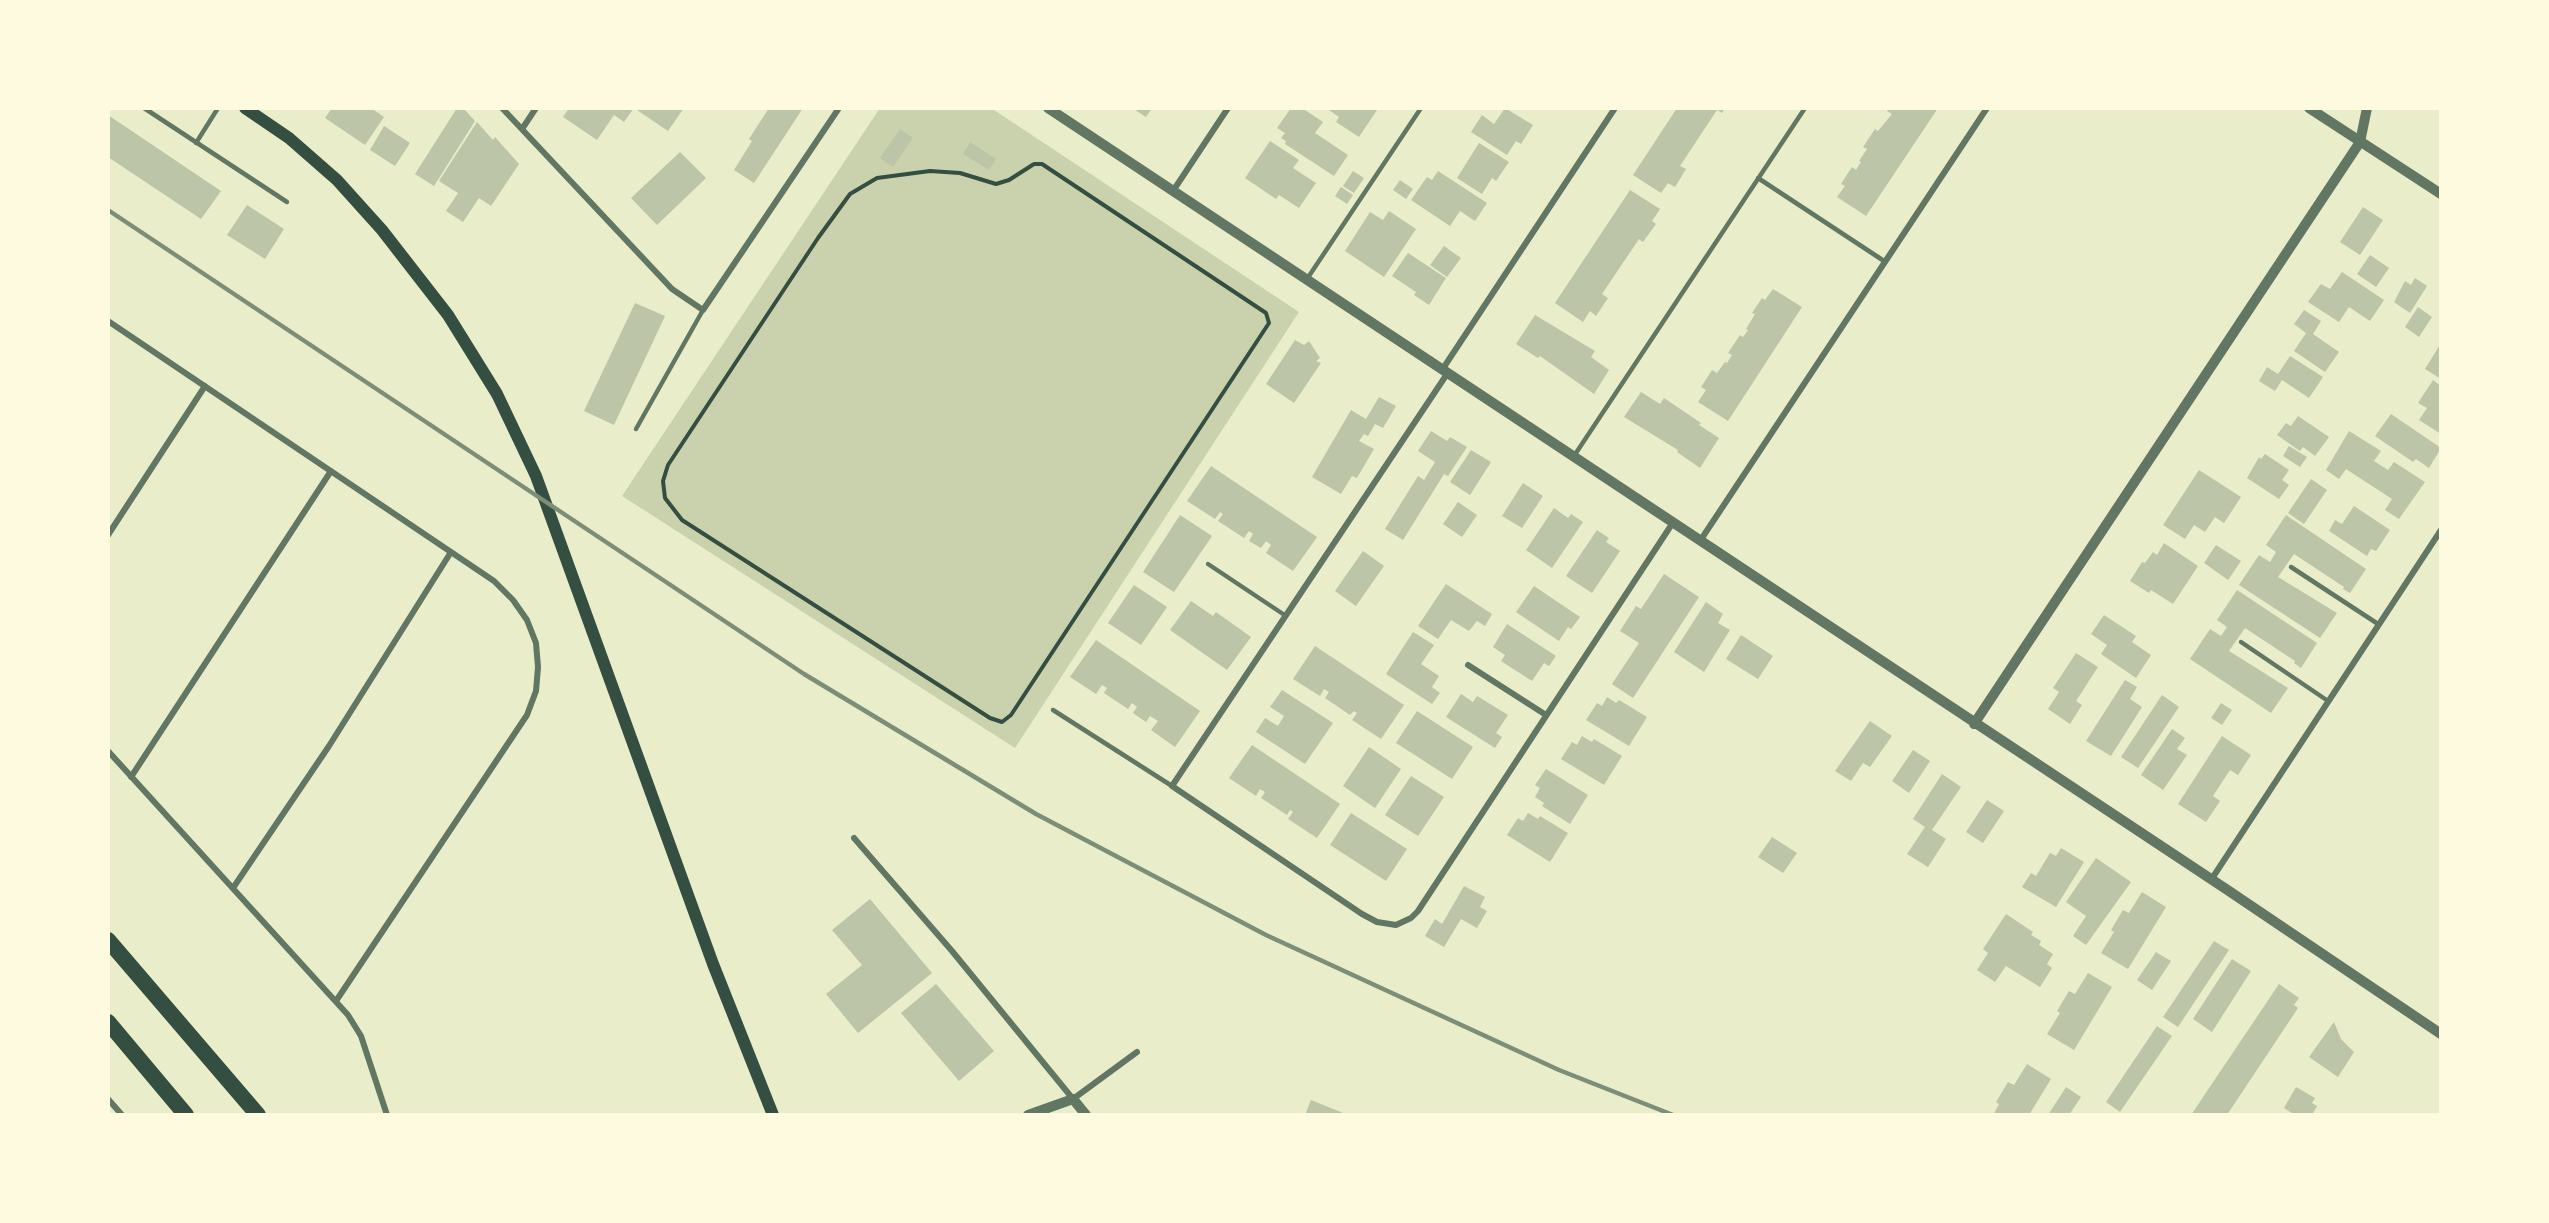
<!DOCTYPE html>
<style>
body{margin:0}
#map{position:relative;width:2549px;height:1223px;overflow:hidden;background:#e9edc9;font-family:Rubik,sans-serif}
canvas{display:block}
.frame{position:absolute;inset:0;border:110px solid #fefae0;pointer-events:none}
</style>
<div id="map">
<canvas width="2549" height="1223"></canvas>
<div class="frame"></div>
</div>
<script>
const ctx = document.querySelector('canvas').getContext('2d');
ctx.lineJoin = 'round';
function paint(path, color) {
  ctx.fillStyle = color;
  ctx.fill(path, 'evenodd');
}
function shape(rows) {
  const path = new Path2D();
  for (const r of rows) {
    path.moveTo(r[0], r[1]);
    for (let i = 2; i < r.length; i += 2) path.lineTo(r[i], r[i + 1]);
  }
  return path;
}
function trace(path, color, width, dash) {
  ctx.strokeStyle = color;
  ctx.lineWidth = width;
  ctx.lineCap = dash ? 'butt' : 'round';
  ctx.setLineDash(dash || []);
  ctx.stroke(path);
}
const green = shape([
 [880,108,991,108,1299,312,1015,748,622,496]
]);
const building = shape([
 [332,108,371,108,384,117,365,145,325,118],
 [457,108,463,108,475,121,434,186,415,174],
 [569,108,634,108,624,122,614,115,597,140,563,117],
 [634,108,684,108,668,131],
 [769,108,803,108,754,183,734,170,752,141,749,139],
 [1132,108,1152,108,1146,117],
 [1291,108,1302,108,1323,122,1315,133,1348,155,1334,176,1285,144,1286,141,1281,138,1285,133,1277,128],
 [1326,108,1374,108,1377,110,1359,137,1336,122,1339,117],
 [1505,108,1533,125,1521,144,1516,141,1507,155,1471,132,1482,115,1494,124],
 [1677,108,1725,108,1722,113,1717,110,1680,166,1686,169,1675,187,1668,183,1661,193,1633,175],
 [1889,108,1938,108,1866,216,1837,197,1845,186,1841,184,1852,167,1856,170,1861,162,1859,161,1867,149,1863,147,1875,129,1878,131,1892,114,1887,111],
 [108,115,221,191,201,219,108,157],
 [477,122,493,140,495,137,519,164,491,206,479,198,463,222,446,211,458,193,439,181],
 [384,126,410,143,395,166,370,150],
 [900,129,913,138,893,167,880,158],
 [1270,141,1299,160,1293,168,1316,183,1299,208,1279,195,1276,199,1245,178],
 [970,142,996,159,989,170,963,154],
 [1479,143,1509,162,1496,181,1492,178,1482,194,1457,178],
 [680,152,706,178,657,225,631,198],
 [1353,171,1364,178,1354,193,1343,186],
 [1438,171,1487,203,1475,221,1460,211,1450,226,1411,200,1427,177,1432,180],
 [1400,180,1413,189,1406,199,1393,190],
 [1341,187,1353,195,1347,204,1335,196],
 [1630,190,1660,209,1652,221,1656,224,1643,242,1639,239,1602,294,1608,298,1596,316,1590,311,1583,322,1555,303],
 [247,205,284,229,265,259,227,235],
 [2363,207,2383,220,2360,255,2340,242],
 [1389,211,1416,229,1384,277,1345,251,1370,212,1383,220],
 [1444,246,1461,258,1447,277,1430,265],
 [1408,253,1446,278,1429,305,1414,295,1416,292,1392,276],
 [2370,255,2389,268,2376,287,2357,274],
 [2342,272,2384,300,2370,321,2349,307,2339,322,2308,302,2321,284,2330,289],
 [2415,278,2427,286,2410,313,2394,302,2405,281,2411,285],
 [1773,289,1802,307,1728,421,1698,402,1706,390,1701,387,1712,370,1717,373,1725,362,1727,363,1732,355,1728,353,1740,335,1743,337,1748,330,1746,329,1755,314,1752,313,1762,298,1765,300],
 [635,303,665,316,614,425,584,411],
 [2418,307,2432,317,2419,337,2405,327],
 [2304,310,2321,321,2313,334,2339,352,2325,372,2294,351,2306,333,2294,324],
 [1535,315,1595,351,1591,357,1609,370,1594,394,1540,356,1538,358,1516,344],
 [1295,340,1304,345,1309,341,1320,358,1316,361,1321,363,1294,403,1266,384],
 [2441,343,2441,379,2425,369],
 [2290,356,2323,377,2309,398,2282,380,2275,391,2259,381,2267,367,2278,374],
 [2433,380,2441,386,2441,434,2419,420,2427,408,2418,403],
 [1641,392,1660,404,1664,398,1701,423,1699,425,1719,438,1700,468,1677,452,1678,450,1624,417],
 [1379,397,1396,406,1383,428,1375,424,1368,436,1364,434,1359,441,1374,449,1357,478,1352,476,1341,494,1312,477,1351,410,1366,419],
 [2391,414,2441,448,2429,468,2416,459,2413,462,2375,436],
 [2298,416,2329,437,2315,456,2303,447,2300,451,2277,435,2286,423,2291,426],
 [1431,431,1447,441,1450,437,1467,447,1448,476,1444,474,1403,540,1385,529,1418,476,1424,480,1435,462,1418,451],
 [2349,431,2381,451,2374,461,2388,470,2394,462,2425,482,2399,519,2385,510,2392,499,2346,469,2339,479,2326,470],
 [2289,446,2307,457,2300,467,2283,456],
 [1471,450,1491,462,1470,495,1450,482],
 [2265,454,2289,470,2282,480,2289,485,2279,499,2247,478,2259,457,2261,459],
 [1211,466,1317,537,1293,571,1266,553,1271,545,1266,541,1261,548,1249,541,1253,534,1249,531,1244,538,1218,521,1223,514,1220,512,1215,519,1187,501],
 [2199,470,2241,497,2224,523,2215,517,2205,532,2194,525,2185,539,2163,525],
 [2311,479,2327,490,2304,524,2288,513],
 [1523,483,1543,496,1522,528,1502,516],
 [1458,502,1477,515,1462,537,1443,524],
 [2354,506,2390,530,2376,551,2371,549,2367,556,2329,531,2335,520,2342,524],
 [1554,508,1568,518,1571,514,1583,522,1552,568,1526,550],
 [1180,515,1212,536,1174,592,1143,572],
 [2286,515,2366,569,2350,593,2343,589,2344,587,2294,554,2278,577,2337,613,2320,638,2239,585,2259,555,2270,562,2276,552,2266,545],
 [1597,530,1609,538,1606,542,1620,551,1592,593,1566,576],
 [2164,543,2198,566,2173,604,2151,590,2149,593,2130,581,2142,562,2145,563,2153,552,2157,555],
 [2216,545,2241,561,2228,580,2204,563],
 [1363,551,1384,566,1356,606,1335,591],
 [1664,574,1699,597,1633,698,1612,684,1639,643,1620,631,1636,606,1641,609],
 [1446,584,1492,614,1485,626,1477,621,1469,631,1451,620,1438,639,1418,626],
 [1134,585,1167,607,1141,645,1108,623],
 [1534,586,1580,617,1571,629,1568,627,1559,641,1516,612],
 [2237,590,2317,643,2301,668,2294,663,2295,661,2245,628,2229,651,2288,688,2271,713,2190,659,2210,629,2221,636,2227,627,2217,620],
 [1191,601,1213,616,1216,612,1251,637,1227,670,1170,630],
 [1706,602,1723,614,1718,623,1730,630,1704,672,1674,652],
 [2104,615,2136,636,2132,642,2151,655,2136,678,2101,654,2107,645,2091,634],
 [1507,624,1556,656,1549,666,1544,663,1532,681,1501,661,1505,655,1493,647],
 [1413,632,1434,645,1421,664,1439,676,1432,687,1440,693,1432,704,1386,674],
 [1741,635,1773,656,1758,679,1726,659],
 [1096,640,1200,711,1175,747,1151,730,1158,721,1150,716,1146,722,1133,713,1137,707,1132,703,1128,709,1104,693,1107,688,1102,685,1096,694,1070,677],
 [1315,646,1404,705,1381,739,1352,720,1357,713,1354,711,1350,715,1325,698,1329,692,1324,689,1320,696,1293,679],
 [2076,653,2098,667,2076,701,2082,705,2070,724,2048,709,2059,692,2053,688],
 [2125,680,2137,687,2130,699,2142,707,2111,756,2086,741],
 [1282,690,1333,723,1305,764,1256,732,1265,718,1278,726,1284,716,1270,707],
 [1461,694,1473,702,1477,696,1508,715,1496,733,1502,737,1495,748,1446,717],
 [2162,695,2179,707,2138,768,2121,757],
 [1607,697,1616,703,1619,700,1647,717,1629,746,1586,720,1597,703,1602,706],
 [2221,703,2232,710,2222,725,2211,718],
 [1417,711,1473,747,1452,779,1396,743],
 [1870,721,1892,736,1870,767,1863,763,1851,781,1835,771],
 [2172,729,2185,738,2177,749,2187,755,2163,790,2141,775],
 [1582,736,1592,742,1594,739,1622,756,1604,785,1561,759,1572,742,1577,745],
 [2222,736,2251,755,2238,775,2230,770,2213,796,2220,801,2206,822,2178,804],
 [1252,745,1340,804,1317,838,1288,819,1293,812,1290,810,1287,815,1261,798,1265,792,1260,789,1256,796,1229,778],
 [1369,747,1401,769,1375,808,1343,786],
 [1913,750,1930,761,1909,793,1892,781],
 [1546,769,1588,795,1570,824,1542,806,1544,803,1535,797,1540,788,1535,785],
 [1942,774,1961,787,1932,830,1946,839,1928,867,1907,854,1925,827,1913,819],
 [1411,776,1444,797,1418,836,1385,815],
 [1987,800,2004,811,1983,843,1966,832],
 [1351,813,1407,849,1386,881,1330,845],
 [1528,813,1538,819,1540,816,1568,833,1550,862,1507,835,1518,818,1523,821],
 [1772,837,1797,853,1783,873,1758,857],
 [2061,848,2084,862,2056,907,2022,887,2031,873,2036,876,2050,853,2056,856],
 [2096,858,2131,882,2086,945,2073,936,2086,916,2066,902],
 [1464,886,1485,897,1480,907,1487,911,1477,928,1461,919,1444,947,1425,936,1435,919,1442,924],
 [2142,892,2166,907,2128,969,2101,953,2114,932,2111,930,2123,910,2129,913],
 [870,899,932,973,858,1033,826,994,862,965,832,930],
 [2006,914,2033,932,2031,935,2041,941,2039,945,2053,954,2047,964,2052,968,2040,987,2006,966,1995,982,1977,970,1988,953,1983,949],
 [2214,941,2229,950,2178,1027,2163,1017],
 [2156,952,2171,961,2152,990,2137,980],
 [2232,959,2251,971,2212,1032,2193,1019],
 [2088,973,2112,987,2074,1050,2047,1034,2060,1013,2057,1011,2069,991,2075,994],
 [936,984,994,1051,959,1081,901,1013],
 [2279,984,2299,998,2294,1005,2298,1008,2227,1115,2191,1115],
 [2334,1022,2341,1039,2354,1052,2338,1077,2309,1057],
 [2157,1026,2172,1036,2120,1112,2106,1102],
 [2027,1064,2051,1079,2029,1115,1993,1115,1999,1104,1996,1102,2008,1082,2014,1085],
 [2066,1087,2081,1097,2069,1115,2048,1115],
 [2296,1087,2315,1098,2312,1103,2317,1106,2312,1115,2295,1115,2284,1108],
 [1311,1100,1348,1115,1305,1115]
]);
const path = shape([
 [1034,164,1042,164,1266,313,1269,323,1011,715,1002,722,990,718,682,520,665,498,663,481,668,465,818,238,850,194,877,178,930,171,960,173,996,184,1009,180,1034,164]
]);
const service = shape([
 [144,108,287,202],
 [196,143,218,108],
 [1758,178,1884,261],
 [1307,279,1421,108],
 [636,429,703,310],
 [1574,456,1805,108],
 [1208,564,1286,616],
 [2291,567,2378,624],
 [2241,642,2328,701],
 [1053,710,1172,786]
]);
const minor = shape([
 [502,108,672,289,703,310,839,108],
 [522,129,536,108],
 [1173,191,1228,108],
 [108,321,494,581,513,600,527,620,536,643,538,667,536,691,527,715,336,1001],
 [1442,370,1615,108],
 [1447,374,1172,786,1362,914,1377,922,1396,925,1411,918,1418,911,1672,524],
 [108,535,205,386],
 [1700,541,1987,108],
 [1468,665,1546,715],
 [108,751,348,1015,361,1036,387,1115],
 [131,777,331,471],
 [854,838,952,951,1073,1099,1137,1052],
 [2211,880,2441,530],
 [233,888,329,746,451,552],
 [108,1099,122,1115]
]);
const tertiary = shape([
 [1048,108,2229,891,2441,1034],
 [2309,108,2441,194],
 [1974,724,2360,142,2367,108],
 [1028,1115,1073,1099,1086,1115]
]);
const secondary = shape([
 [245,108,289,138,337,180,382,230,448,315,497,394,536,476,713,964,773,1115]
]);
const motorway = shape([
 [108,940,258,1115],
 [108,1022,186,1115]
]);
const rail = shape([
 [108,210,804,674,1036,814,1266,935,1559,1070,1673,1115]
]);
paint(green, '#cad2ad');
paint(building, '#bcc5a7');
trace(path, '#344e41', 4);
trace(service, '#617663', 4.5);
trace(minor, '#617663', 6);
trace(tertiary, '#617663', 10);
trace(secondary, '#344e41', 12);
trace(motorway, '#344e41', 16);
trace(rail, '#7c8e77', 4.5);
</script>
